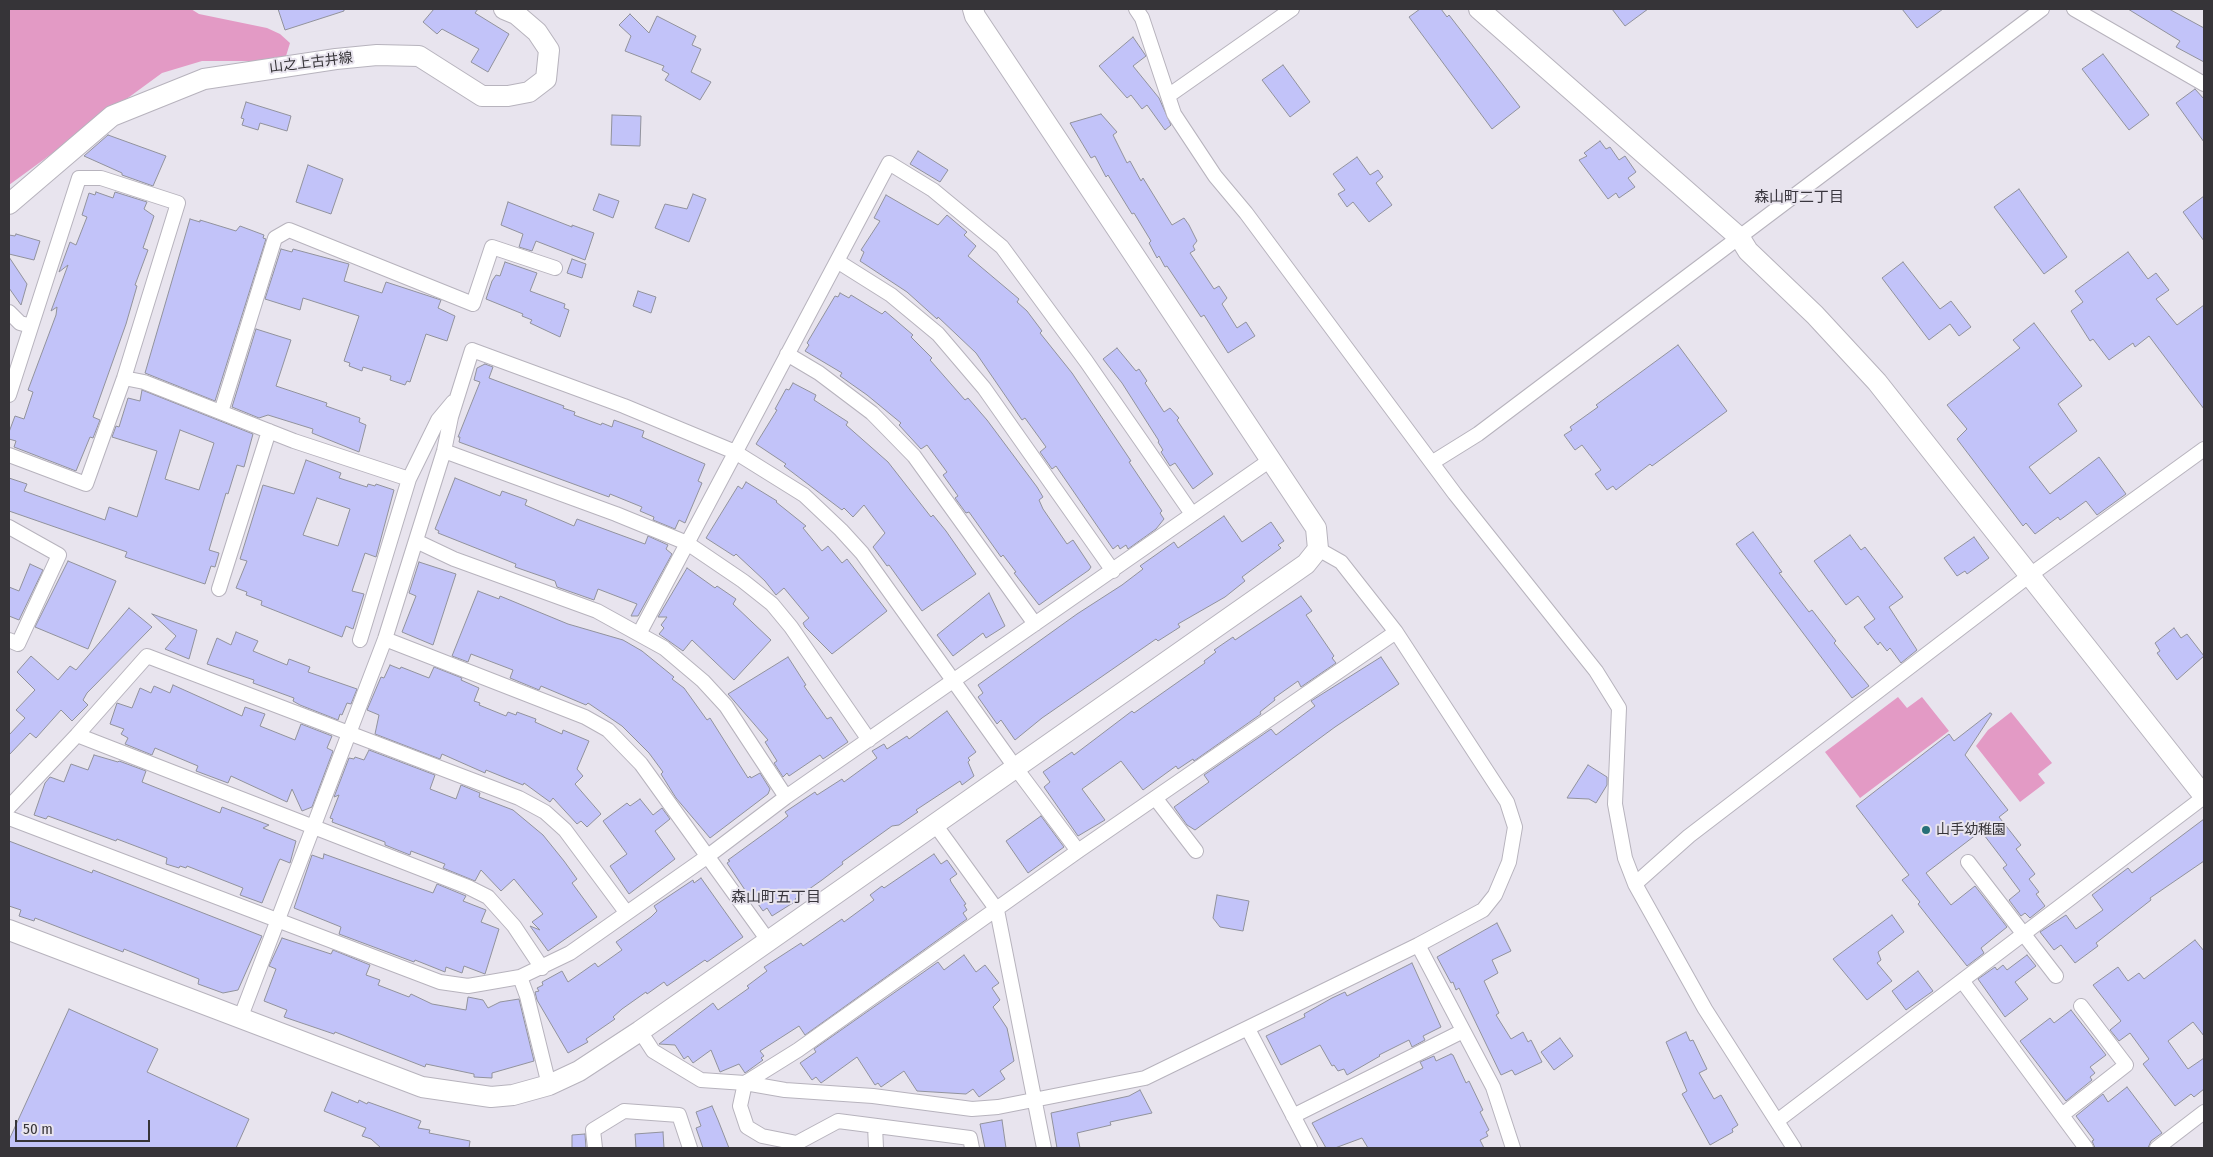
<!DOCTYPE html>
<meta charset="utf-8">
<style>
body{margin:0}
#map{position:relative;width:2213px;height:1157px;overflow:hidden;background:#e8e4ee;font-family:"Fira Sans Condensed",sans-serif}
canvas{display:block}
.frame{position:absolute;inset:0;border:10px solid #363438;pointer-events:none}
.scale{position:absolute;left:15px;top:1120px;width:135px;height:22px;box-sizing:border-box;border:2px solid #363438;border-top:0;padding-left:6px;font-size:15px;line-height:18px;white-space:nowrap;color:#363438;-webkit-text-stroke:4px #e8e4ee;paint-order:stroke}
</style>
<div id="map">
<canvas width="2213" height="1157"></canvas>
<div class="frame"></div>
<div class="scale">50 m</div>
</div>
<script>
const ctx = document.querySelector('canvas').getContext('2d');
ctx.lineJoin = 'round';
function paint(path, color) {
  ctx.fillStyle = color;
  ctx.fill(path, 'evenodd');
}
function shape(rows) {
  const path = new Path2D();
  for (const r of rows) {
    path.moveTo(r[0], r[1]);
    for (let i = 2; i < r.length; i += 2) path.lineTo(r[i], r[i + 1]);
  }
  return path;
}
function trace(path, color, width, dash) {
  ctx.strokeStyle = color;
  ctx.lineWidth = width;
  ctx.lineCap = dash ? 'butt' : 'round';
  ctx.setLineDash(dash || []);
  ctx.stroke(path);
}
function write(font, color, halo, rows, align = 'center') {
  ctx.font = font + ' "Fira Sans Condensed","Noto Sans JP",sans-serif';
  ctx.lineWidth = 4;
  ctx.setLineDash([]);
  ctx.textBaseline = 'middle';
  ctx.strokeStyle = halo;
  ctx.fillStyle = color;
  for (const [text, x, y, turn = 0] of rows) {
    ctx.save();
    ctx.translate(x, y);
    ctx.rotate((+turn || 0) * Math.PI / 180);
    ctx.textAlign = isNaN(turn) ? turn : align;
    if (halo) ctx.strokeText(text, 0, 0);
    ctx.fillText(text, 0, 0);
    ctx.restore();
  }
}
const green = shape([
 [9,9,191,9,199,14,267,28,280,34,290,43,286,56,274,61,202,61,162,73,9,185],
 [1898,697,1907,708,1922,697,1949,731,1860,798,1825,752],
 [2011,712,2052,763,2038,774,2045,783,2020,802,1976,746,1988,730]
]);
const building = shape([
 [278,9,344,9,344,11,285,30,278,9],
 [434,9,478,9,475,13,509,34,488,72,471,62,479,49,442,29,437,34,423,22,434,9],
 [1420,9,1441,9,1447,17,1449,15,1520,107,1492,129,1409,17,1420,9],
 [1612,9,1648,9,1625,26,1612,9],
 [1902,9,1943,9,1917,28,1902,9],
 [2128,9,2169,9,2204,28,2204,62,2176,47,2180,41,2128,9],
 [630,14,649,33,657,16,696,36,692,45,701,49,691,72,711,82,700,100,665,80,669,74,662,70,664,66,625,51,631,36,619,25,630,14],
 [1133,37,1146,56,1133,66,1159,98,1171,125,1165,130,1147,105,1142,109,1131,95,1127,98,1099,66,1133,37],
 [2103,54,2149,115,2129,130,2082,69,2103,54],
 [1283,65,1310,102,1290,117,1262,80,1283,65],
 [2195,89,2204,99,2204,142,2176,103,2195,89],
 [246,102,291,116,287,131,260,123,258,130,242,125,244,119,241,118,246,102],
 [1101,114,1117,132,1113,135,1127,163,1130,161,1141,181,1143,178,1172,225,1184,218,1189,225,1197,241,1193,246,1195,250,1190,253,1214,289,1219,286,1227,298,1222,304,1237,328,1246,322,1255,336,1228,353,1204,315,1201,317,1167,266,1165,267,1159,256,1157,258,1149,243,1151,241,1134,213,1132,214,1108,175,1106,177,1095,156,1091,158,1070,123,1101,114],
 [612,115,641,116,640,146,611,145,612,115],
 [108,135,166,156,153,186,122,175,122,173,84,156,108,135],
 [1600,141,1606,149,1610,147,1619,160,1625,156,1636,172,1628,178,1635,187,1619,198,1616,193,1608,199,1579,160,1587,156,1584,153,1600,141],
 [918,151,948,170,940,182,910,164,918,151],
 [1357,157,1370,175,1378,170,1383,177,1376,183,1392,205,1369,222,1353,202,1347,207,1338,194,1345,190,1333,174,1357,157],
 [308,165,343,179,331,214,296,202,308,165],
 [2019,189,2067,257,2044,274,1994,207,2019,189],
 [96,192,113,198,115,192,147,202,144,209,154,216,143,248,148,250,135,285,137,286,126,324,93,417,100,420,93,438,90,437,76,471,14,447,16,441,9,439,9,432,15,416,24,419,33,392,28,390,56,315,57,307,51,311,68,265,59,272,70,242,76,245,87,217,82,215,89,193,95,195,96,192],
 [599,194,619,201,613,218,593,210,599,194],
 [693,194,706,199,689,242,655,228,665,204,687,209,693,194],
 [886,195,938,225,947,215,967,232,964,235,976,246,968,256,1019,299,1017,302,1027,311,1042,331,1040,333,1072,373,1131,461,1129,462,1162,511,1160,513,1164,519,1156,529,1128,549,1126,545,1120,549,1118,545,1113,549,1056,466,1052,469,1040,452,1046,447,1025,418,1022,420,976,353,938,317,937,319,907,292,860,261,864,252,861,250,880,221,874,218,886,195],
 [2204,196,2204,241,2183,212,2204,196],
 [508,202,572,227,572,225,594,233,585,260,536,241,532,251,519,247,523,234,501,225,508,202],
 [190,219,200,222,200,220,236,231,240,226,264,235,263,238,266,239,215,401,145,373,190,219],
 [16,234,40,241,34,260,9,254,9,235,15,236,16,234],
 [281,249,292,252,293,249,349,264,344,281,382,293,386,282,441,300,438,308,455,316,447,341,426,334,410,382,407,381,405,385,390,380,391,376,363,367,362,371,349,366,350,363,344,361,359,316,303,298,300,310,265,299,281,249],
 [2128,252,2148,279,2156,273,2169,290,2156,299,2177,325,2204,305,2204,409,2149,336,2135,347,2133,343,2109,360,2093,339,2090,341,2071,311,2083,302,2075,291,2128,252],
 [9,257,27,284,21,305,9,288,9,257],
 [572,259,586,264,582,278,567,273,572,259],
 [505,262,537,273,530,291,565,304,564,308,569,310,560,337,530,323,532,320,522,316,523,314,486,299,492,281,496,275,500,276,505,262],
 [1903,262,1940,309,1951,301,1971,327,1959,336,1950,324,1929,340,1882,278,1903,262],
 [638,291,656,297,651,313,633,306,638,291],
 [840,293,849,298,851,295,882,314,885,311,913,335,911,337,932,358,930,360,965,400,968,398,987,420,1037,487,1043,497,1039,500,1043,509,1067,544,1073,540,1091,567,1089,570,1039,605,1014,573,1016,572,1003,555,1001,557,969,512,966,513,955,498,958,496,943,475,947,472,927,445,921,449,899,425,901,423,867,395,840,376,842,373,805,351,809,345,807,343,835,296,838,297,840,293],
 [2034,323,2082,386,2058,404,2077,431,2029,467,2050,494,2099,457,2126,494,2097,515,2086,501,2060,520,2058,517,2035,534,2026,523,2023,526,1957,439,1967,429,1947,405,2020,348,2013,340,2034,323],
 [256,329,291,340,276,386,327,403,326,406,360,418,359,422,366,425,359,452,312,433,313,429,268,415,259,418,232,407,256,329],
 [1678,345,1727,411,1652,466,1650,464,1616,490,1613,486,1607,490,1595,474,1601,470,1582,445,1575,450,1564,435,1572,430,1570,427,1598,407,1596,405,1678,345],
 [1117,348,1136,371,1139,369,1147,381,1145,383,1164,412,1170,408,1179,418,1177,420,1213,474,1193,489,1175,463,1170,466,1161,452,1163,450,1158,442,1159,441,1122,383,1103,359,1117,348],
 [485,364,493,367,489,378,564,406,563,408,575,412,574,415,601,425,602,423,612,427,614,420,644,431,642,437,705,464,698,481,702,483,685,523,679,520,675,529,653,520,654,517,640,511,642,507,610,494,609,497,459,442,460,437,458,437,480,382,474,380,477,368,485,364],
 [793,383,816,395,814,400,848,422,846,425,888,462,931,517,933,515,946,531,976,574,922,611,889,565,887,566,873,547,885,533,864,505,853,517,844,508,842,510,784,466,786,464,756,444,777,410,775,409,786,389,789,390,793,383],
 [142,390,253,434,244,467,237,465,228,494,226,493,209,550,219,553,215,567,211,566,205,584,125,557,127,552,9,511,9,478,27,484,24,491,105,520,109,507,137,517,157,451,112,437,116,426,119,427,128,398,140,401,142,390],
 [180,430,214,443,199,490,165,479,180,430],
 [306,460,341,473,339,478,367,487,368,484,375,486,376,484,394,490,376,557,365,553,352,591,364,594,353,629,346,626,342,637,261,605,262,601,246,595,247,592,236,588,247,561,240,559,263,485,294,494,306,460],
 [317,498,350,509,338,546,303,535,317,498],
 [455,478,500,496,502,491,527,500,525,505,574,526,577,519,645,544,648,536,668,545,666,549,672,554,638,616,631,616,637,604,598,589,594,600,557,587,555,581,515,567,516,564,438,533,439,531,435,529,455,478],
 [746,482,777,501,776,502,806,526,803,528,822,551,828,546,842,563,847,559,887,611,832,654,805,627,803,623,809,618,784,588,776,595,765,581,736,554,734,556,706,538,738,486,742,489,746,482],
 [1224,516,1242,542,1271,522,1284,541,1278,545,1281,548,1242,577,1245,581,1225,597,1178,624,1180,627,1158,641,1156,639,1042,718,1015,740,1001,720,997,724,978,697,983,693,978,685,1077,614,1122,585,1143,569,1140,566,1174,542,1178,548,1224,516],
 [1753,532,1782,572,1779,573,1809,612,1812,610,1836,641,1834,643,1869,686,1852,698,1736,544,1753,532],
 [1850,535,1861,550,1865,547,1903,597,1889,607,1917,650,1901,663,1890,648,1887,651,1880,642,1878,645,1864,627,1875,619,1858,596,1846,605,1814,561,1850,535],
 [1974,537,1989,558,1967,574,1965,571,1957,576,1944,558,1974,537],
 [68,561,116,581,88,649,35,627,68,561],
 [419,562,456,574,433,645,402,632,416,596,409,593,419,562],
 [30,564,43,570,19,620,9,616,9,587,19,591,30,564],
 [687,568,715,588,717,586,736,599,733,604,771,640,734,680,692,640,683,651,659,634,664,628,661,625,667,617,658,617,687,568],
 [478,591,499,599,500,596,568,624,623,640,642,651,674,677,672,679,684,688,707,720,710,718,748,778,750,776,751,778,760,773,770,789,768,794,710,838,676,798,661,774,663,772,649,753,622,726,588,703,586,705,541,686,539,690,510,678,513,670,471,654,468,662,452,656,478,591],
 [989,593,1005,626,986,638,983,633,953,656,937,635,989,593],
 [1301,596,1312,611,1306,615,1334,656,1332,658,1336,663,1301,687,1298,681,1274,698,1275,700,1260,712,1261,714,1194,761,1193,759,1178,769,1176,766,1143,790,1121,761,1082,789,1105,820,1078,836,1044,787,1050,782,1043,772,1072,752,1074,755,1132,711,1134,713,1205,663,1204,661,1216,652,1214,650,1233,637,1235,640,1301,596],
 [129,608,152,627,87,693,83,700,88,705,72,721,61,710,36,738,30,733,9,755,9,735,25,718,16,710,35,690,17,672,31,656,58,680,70,666,76,670,129,608],
 [152,614,197,630,189,659,165,649,176,636,152,614],
 [2174,628,2181,638,2187,634,2204,656,2177,680,2157,653,2160,651,2155,643,2174,628],
 [236,632,258,641,253,651,287,665,289,659,310,667,308,672,357,689,351,704,347,703,342,715,340,714,338,720,300,705,293,701,294,698,253,683,254,680,207,664,217,638,231,645,236,632],
 [788,657,806,685,804,686,827,719,831,717,848,742,823,759,820,755,789,776,787,773,783,777,774,763,777,761,765,742,768,740,728,694,788,657],
 [1381,657,1399,684,1335,727,1195,830,1187,825,1174,807,1209,782,1204,775,1271,729,1276,735,1315,706,1311,701,1381,657],
 [390,665,400,669,401,667,429,678,434,667,462,678,461,680,479,688,474,701,480,703,479,705,506,716,508,712,516,715,517,712,536,719,535,722,562,734,563,730,589,741,577,769,583,776,575,784,601,814,587,827,581,821,577,824,553,798,550,802,524,783,523,785,486,770,485,773,442,754,440,759,375,734,379,715,367,710,381,677,384,678,390,665],
 [173,685,242,716,245,707,265,714,260,726,295,740,301,724,332,736,327,748,333,751,312,807,302,811,292,789,287,802,231,776,228,783,196,771,198,766,155,748,152,755,125,744,128,738,121,734,124,729,110,724,117,703,132,708,140,688,151,693,154,686,170,693,173,685],
 [947,711,976,752,968,758,970,760,968,762,974,776,962,785,960,781,916,810,918,812,899,825,892,826,842,862,843,864,822,880,795,899,796,901,772,916,767,908,763,911,751,894,749,896,727,863,730,861,728,860,779,823,788,816,785,812,815,792,817,795,842,779,844,782,877,758,872,751,884,744,887,749,907,736,909,739,947,711],
 [1990,713,1992,714,1965,755,2008,810,1999,817,2021,845,2016,849,2035,874,2029,879,2039,892,2036,894,2045,906,2030,918,2025,913,2021,916,2009,900,2020,891,2003,868,2007,865,1981,831,1926,873,1951,905,1975,886,2007,927,1981,948,1984,953,1967,966,1918,904,1920,902,1902,880,1909,875,1856,806,1949,734,1954,741,1990,713],
 [369,750,435,775,430,789,456,799,461,785,480,793,479,797,513,810,543,835,564,861,577,879,572,883,597,917,548,951,530,926,540,930,532,922,543,914,514,879,501,891,481,870,475,881,443,868,445,864,411,851,410,855,385,845,385,842,332,822,333,819,330,818,339,795,334,797,349,758,354,759,355,757,364,760,369,750],
 [94,755,118,762,119,761,146,771,142,782,220,813,222,807,269,825,263,828,296,841,290,863,280,859,278,863,262,903,240,895,243,888,187,866,186,868,180,866,179,868,166,864,167,858,117,839,116,841,48,816,46,819,34,815,45,783,50,777,64,782,71,764,88,770,94,755],
 [1588,765,1607,777,1607,785,1596,803,1589,799,1567,798,1588,765],
 [640,799,653,815,662,808,670,819,655,831,675,859,629,894,610,866,627,854,603,821,627,803,630,806,640,799],
 [1041,816,1064,847,1028,873,1006,841,1041,816],
 [2204,819,2204,861,2150,898,2151,900,2096,943,2098,946,2075,963,2061,945,2054,950,2040,932,2066,915,2076,929,2103,910,2092,895,2128,868,2132,873,2204,819],
 [9,841,92,873,93,870,262,936,238,990,223,993,198,984,199,979,124,949,123,952,35,918,34,921,19,916,21,910,9,906,9,841],
 [324,854,433,893,437,884,466,896,463,901,486,910,481,922,499,929,485,974,464,966,462,973,446,967,445,972,415,960,414,962,339,934,341,927,294,908,312,855,323,859,324,854],
 [934,854,941,864,947,860,957,874,950,879,951,882,966,904,964,905,967,910,963,913,967,919,805,1035,799,1026,760,1051,764,1056,761,1058,763,1060,745,1073,739,1064,720,1072,711,1050,693,1063,688,1056,684,1059,675,1045,659,1044,713,1003,718,1010,749,988,747,986,767,971,764,967,801,943,803,946,842,919,844,922,874,900,870,895,882,886,884,888,934,854],
 [701,878,743,937,707,962,705,960,667,986,664,982,647,994,646,992,622,1009,613,1017,615,1019,586,1039,588,1042,568,1053,537,1000,535,992,539,991,537,988,543,985,542,982,562,971,568,982,595,963,598,967,622,950,616,942,651,917,657,911,654,906,693,880,694,883,701,878],
 [1217,895,1249,901,1243,931,1220,927,1213,918,1217,895],
 [1892,915,1904,932,1878,952,1881,960,1877,963,1892,981,1867,1000,1833,959,1892,915],
 [1497,923,1511,951,1492,960,1498,973,1484,981,1499,1013,1496,1015,1511,1039,1523,1032,1528,1042,1531,1040,1542,1062,1515,1075,1512,1070,1501,1075,1459,988,1456,990,1453,982,1451,983,1437,957,1497,923],
 [282,938,331,954,333,950,370,965,366,975,380,980,378,985,409,997,411,994,432,1004,466,1010,468,997,483,1000,488,1008,500,1002,519,999,534,1061,492,1073,492,1078,474,1077,474,1074,426,1064,425,1067,335,1032,334,1034,284,1017,287,1010,264,1001,276,969,269,966,282,938],
 [2195,940,2204,951,2204,1036,2193,1022,2168,1041,2188,1069,2204,1058,2204,1089,2194,1097,2191,1094,2175,1106,2143,1064,2149,1059,2130,1033,2119,1041,2110,1030,2121,1021,2093,985,2118,967,2128,981,2139,973,2144,979,2195,940],
 [964,955,976,972,985,965,999,983,992,988,1000,1000,993,1007,1007,1028,1014,1061,1000,1071,1005,1079,979,1097,973,1089,966,1094,917,1091,904,1071,881,1087,878,1083,875,1085,857,1057,821,1083,816,1077,812,1080,800,1063,816,1052,814,1049,938,962,944,970,964,955],
 [2027,955,2036,966,2015,982,2028,999,2005,1017,1978,979,1995,967,1997,970,2003,965,2007,970,2027,955],
 [1412,963,1441,1027,1423,1036,1425,1040,1412,1047,1409,1040,1379,1055,1380,1056,1347,1075,1344,1069,1338,1071,1334,1065,1332,1066,1320,1045,1281,1065,1266,1036,1305,1017,1304,1014,1332,998,1345,992,1347,996,1412,963],
 [1918,971,1933,991,1906,1010,1892,991,1918,971],
 [69,1009,158,1049,147,1072,249,1119,236,1148,9,1148,9,1140,69,1009],
 [2071,1010,2106,1055,2090,1067,2095,1073,2090,1077,2092,1080,2066,1101,2020,1041,2050,1018,2054,1023,2071,1010],
 [1686,1032,1690,1041,1693,1040,1707,1069,1699,1073,1714,1099,1721,1095,1738,1125,1732,1129,1733,1132,1710,1145,1682,1094,1687,1091,1666,1042,1686,1032],
 [1560,1038,1573,1056,1554,1070,1541,1052,1560,1038],
 [1451,1054,1453,1055,1466,1083,1469,1081,1483,1110,1480,1112,1489,1130,1486,1132,1488,1136,1480,1140,1484,1148,1368,1148,1362,1138,1335,1148,1326,1148,1312,1123,1423,1068,1420,1062,1434,1056,1436,1061,1451,1054],
 [2127,1087,2162,1133,2151,1141,2148,1148,2095,1148,2092,1141,2094,1140,2076,1116,2103,1094,2108,1102,2127,1087],
 [1140,1090,1152,1113,1110,1122,1111,1125,1077,1133,1080,1148,1057,1148,1051,1113,1129,1096,1140,1090],
 [332,1092,358,1103,359,1100,367,1104,368,1102,421,1121,418,1128,430,1130,429,1133,470,1141,469,1148,381,1148,371,1139,362,1136,366,1128,324,1111,332,1092],
 [712,1106,718,1120,729,1148,703,1148,696,1128,701,1126,696,1112,712,1106],
 [1002,1120,1006,1148,985,1148,980,1124,1002,1120],
 [663,1132,664,1148,636,1148,635,1134,663,1132],
 [585,1134,586,1148,572,1148,572,1135,585,1134]
]);
const street = shape([
 [1136,9,1142,18,1174,114,1215,176,1246,213,1455,494,1596,671,1619,708,1615,804,1625,858,1635,884,1705,1009,1794,1148],
 [2074,9,2204,84],
 [1168,96,1292,9],
 [837,261,891,295,938,334,984,388,1113,571],
 [9,312,20,323,31,326],
 [787,354,819,373,872,413,914,456,1035,624],
 [124,378,144,382,294,441,409,479],
 [9,395,79,178,101,178,178,203,124,378,86,484,9,455],
 [221,412,275,238,289,230,473,304,492,247,555,268],
 [444,451,616,514,687,543,743,581,772,604,791,627,869,740],
 [1433,462,1478,434,2042,9],
 [9,527,59,555,18,644,9,640],
 [416,541,454,559,597,611,664,648,703,681,726,706,786,797],
 [219,589,269,431],
 [639,634,889,163,933,190,1002,247,1086,361,1192,514],
 [385,639,585,717,608,730,641,764,767,939],
 [360,640,409,479,438,420,453,402],
 [77,735,468,887,488,897,514,926,542,968],
 [1156,799,1196,851],
 [9,807,77,735,147,656,519,798,545,812,565,830,626,912],
 [9,818,440,982,468,986,520,977,570,953,708,856,786,797,1269,461],
 [934,823,997,910,1044,1148],
 [1968,862,2056,976],
 [1635,884,1689,836,2030,575,2204,449],
 [1418,945,1493,1087,1513,1148],
 [520,977,527,996,549,1085],
 [1963,982,2086,1148],
 [240,1019,385,639,444,451,451,417,472,350,624,406,735,452,804,495,841,530,862,553,1015,767,1078,851],
 [1248,1029,1310,1148],
 [640,1031,653,1051,701,1080,745,1083,785,1090,873,1096,972,1109,998,1107,1145,1078,1418,945,1483,910,1495,895,1509,862,1515,827,1507,802,1396,632,1341,562,1318,549],
 [2062,1115,2126,1065,2081,1006],
 [1293,1116,1463,1031],
 [1777,1121,2204,797],
 [875,1126,876,1148],
 [595,1148,593,1130,624,1111,679,1115,690,1148],
 [972,1148,970,1138,838,1121,797,1143,762,1136,747,1127,740,1106,745,1083,798,1050,1078,851,1396,632],
 [2157,1148,2204,1112]
]);
const secondary = shape([
 [1479,9,1740,238,1748,251,1815,315,1877,382,2204,796],
 [9,204,112,116,204,79,336,59,377,55,419,56,482,96,508,96,529,92,546,79,549,50,537,32,516,14,504,9],
 [9,930,422,1087,491,1097,513,1095,549,1085,579,1071,640,1031,1306,564,1318,549,1316,528,975,16,973,9]
]);
const markers = [
 [1926,830,5,"#267078"]
];
const streetNames = [
 ["山之上古井線",311,63,-7]
];
const poiNames = [
 ["山手幼稚園",1936,830]
];
const neighbourhoodNames = [
 ["森山町二丁目",1799,198],
 ["森山町五丁目",776,898]
];
paint(green, '#e39ac5');
paint(building, '#c2c3f9');
trace(building, '#91929c', 1);
trace(street, '#b7b3bd', 16);
trace(secondary, '#b7b3bd', 22);
trace(street, '#fff', 14);
trace(secondary, '#fff', 20);
for (const [x, y, r, color] of markers) {
  const dot = new Path2D();
  dot.arc(x, y, r, 0, 2 * Math.PI);
  ctx.fillStyle = color;
  ctx.fill(dot);
  trace(dot, '#e8e4ee', 2);
}
write('14px', '#363438', '#e8e4ee', streetNames);
write('14px', '#363438', '#e8e4ee', poiNames, 'left');
write('15px', '#39363e', '#e8e4ee', neighbourhoodNames);
</script>
